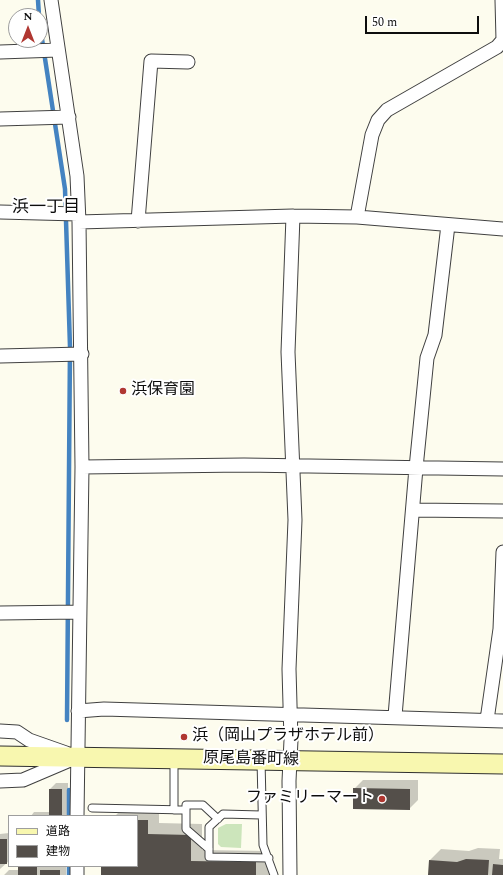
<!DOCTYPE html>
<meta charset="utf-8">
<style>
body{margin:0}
#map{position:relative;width:503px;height:875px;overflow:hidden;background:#fdfcee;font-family:Spectral,"Noto Sans JP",serif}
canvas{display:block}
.legend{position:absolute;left:8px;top:815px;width:130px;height:52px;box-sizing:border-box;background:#fff;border:1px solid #9e9e9e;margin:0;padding:5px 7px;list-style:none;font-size:12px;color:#0d0d0d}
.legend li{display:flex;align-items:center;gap:8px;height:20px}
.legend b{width:20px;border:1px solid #9e9e9e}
.north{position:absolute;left:8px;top:8px;width:40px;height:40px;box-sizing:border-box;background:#fff;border:1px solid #9e9e9e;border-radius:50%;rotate:0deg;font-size:11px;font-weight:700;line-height:16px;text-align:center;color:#0d0d0d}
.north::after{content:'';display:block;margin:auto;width:14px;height:18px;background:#b03731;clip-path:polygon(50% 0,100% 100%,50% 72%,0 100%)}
.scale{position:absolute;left:365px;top:16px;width:114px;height:18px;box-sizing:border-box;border:2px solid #0d0d0d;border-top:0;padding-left:5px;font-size:12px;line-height:14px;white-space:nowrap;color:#0d0d0d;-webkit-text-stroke:3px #fff;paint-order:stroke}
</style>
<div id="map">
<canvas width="503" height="875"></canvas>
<ul class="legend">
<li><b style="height:5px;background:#f8f7af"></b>道路</li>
<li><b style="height:11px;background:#544f4a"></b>建物</li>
</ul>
<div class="north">N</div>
<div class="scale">50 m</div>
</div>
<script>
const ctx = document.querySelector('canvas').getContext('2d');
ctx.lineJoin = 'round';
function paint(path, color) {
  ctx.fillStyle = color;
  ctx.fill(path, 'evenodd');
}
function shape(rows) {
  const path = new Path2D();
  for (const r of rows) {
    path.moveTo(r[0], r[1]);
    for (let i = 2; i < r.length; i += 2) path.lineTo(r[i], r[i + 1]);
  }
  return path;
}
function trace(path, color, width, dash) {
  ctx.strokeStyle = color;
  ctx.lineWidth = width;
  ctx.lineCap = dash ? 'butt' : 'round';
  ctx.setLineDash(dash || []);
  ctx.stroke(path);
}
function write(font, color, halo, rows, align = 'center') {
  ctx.font = font + ' Spectral,"Noto Sans JP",serif';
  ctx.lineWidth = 4;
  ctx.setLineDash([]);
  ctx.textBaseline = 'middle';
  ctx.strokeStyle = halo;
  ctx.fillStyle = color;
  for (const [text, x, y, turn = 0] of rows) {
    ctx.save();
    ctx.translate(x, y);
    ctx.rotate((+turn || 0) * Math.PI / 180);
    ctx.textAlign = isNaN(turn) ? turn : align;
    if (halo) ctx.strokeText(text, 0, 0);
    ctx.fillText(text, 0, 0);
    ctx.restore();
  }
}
const green = shape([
 [226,824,242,824,241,848,221,847,218,844,218,828]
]);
const shadow = shape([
 [363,780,418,780,418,800,409,809,354,789],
 [56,783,68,783,68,816,31,816,34,812,50,812,50,789],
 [122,809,159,809,159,823,202,824,202,850,267,851,267,867,276,867,276,875,102,875,102,866,137,866,137,816,115,816],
 [9,833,9,861,0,869,0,834],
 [478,848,500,849,499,859,503,859,503,875,429,875,430,860,441,849,469,851],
 [19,866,66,866,66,875,4,875,9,870,19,870]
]);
const stream = shape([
 [38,0,39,16],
 [40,26,65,189,70,347,67,720],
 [69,790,69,816],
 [69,866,69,875]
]);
const building = shape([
 [353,788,410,789,410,810,353,809],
 [49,789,62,789,62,815,49,815],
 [137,820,148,820,148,834,191,835,191,861,256,862,256,875,101,875,101,866,137,866],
 [0,839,7,839,7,864,0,864],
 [466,859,489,860,488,875,428,875,429,860,457,862],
 [493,864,503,865,503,875,492,875],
 [18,866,37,866,37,875,18,875],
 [40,870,60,870,60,875,40,875]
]);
const service = shape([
 [261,760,263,845,274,875],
 [92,808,186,810,186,829,209,849],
 [174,810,174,760],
 [186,810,186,805,203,805,218,819],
 [261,815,223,814,209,827,209,857,269,858]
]);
const minor = shape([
 [51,0,77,176,79,222,82,467,77,816],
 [0,52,58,50],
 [0,119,69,117],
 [0,212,78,214],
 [357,217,372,135,378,120,387,110,497,47,503,40,502,0],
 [138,221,151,61,188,62],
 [79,222,293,216,357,217,503,229],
 [0,356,82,354],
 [82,467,244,465,503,469],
 [413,510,503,511],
 [0,613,79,612],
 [78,711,104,709,503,721],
 [395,716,416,468,427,358,435,335,448,225],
 [487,720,500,629,503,552],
 [0,731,17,732,29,740,66,753],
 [0,781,23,780,70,760],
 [77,875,77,866],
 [290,875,289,781,291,740,289,669,295,520,288,352,293,216]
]);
const secondary = shape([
 [0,756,503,764]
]);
const markers = [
 [123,391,4,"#b03731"],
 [184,737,4,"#b03731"],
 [382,799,4,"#b03731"]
];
const poiNames = [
 ["浜保育園",131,391],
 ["浜（岡山プラザホテル前）",192,737],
 ["ファミリーマート",374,799,"right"]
];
const streetNames = [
 ["原尾島番町線",251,760,1]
];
const neighbourhoodNames = [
 ["浜一丁目",46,209]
];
paint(green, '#cce5bb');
paint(shadow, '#0003');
trace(stream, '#4483c1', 4.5);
paint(building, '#544f4a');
trace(service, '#404040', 9);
trace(minor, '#404040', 15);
trace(secondary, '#2f2f2f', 21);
trace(service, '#fff', 7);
trace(minor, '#fff', 13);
trace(secondary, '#f8f7af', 19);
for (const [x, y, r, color] of markers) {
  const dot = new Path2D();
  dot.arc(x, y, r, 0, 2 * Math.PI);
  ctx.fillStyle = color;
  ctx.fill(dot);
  trace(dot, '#fff', 1.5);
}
write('16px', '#0d0d0d', '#fff', poiNames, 'left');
write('16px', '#0d0d0d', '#fff', streetNames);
write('17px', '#0d0d0d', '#fff', neighbourhoodNames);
</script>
